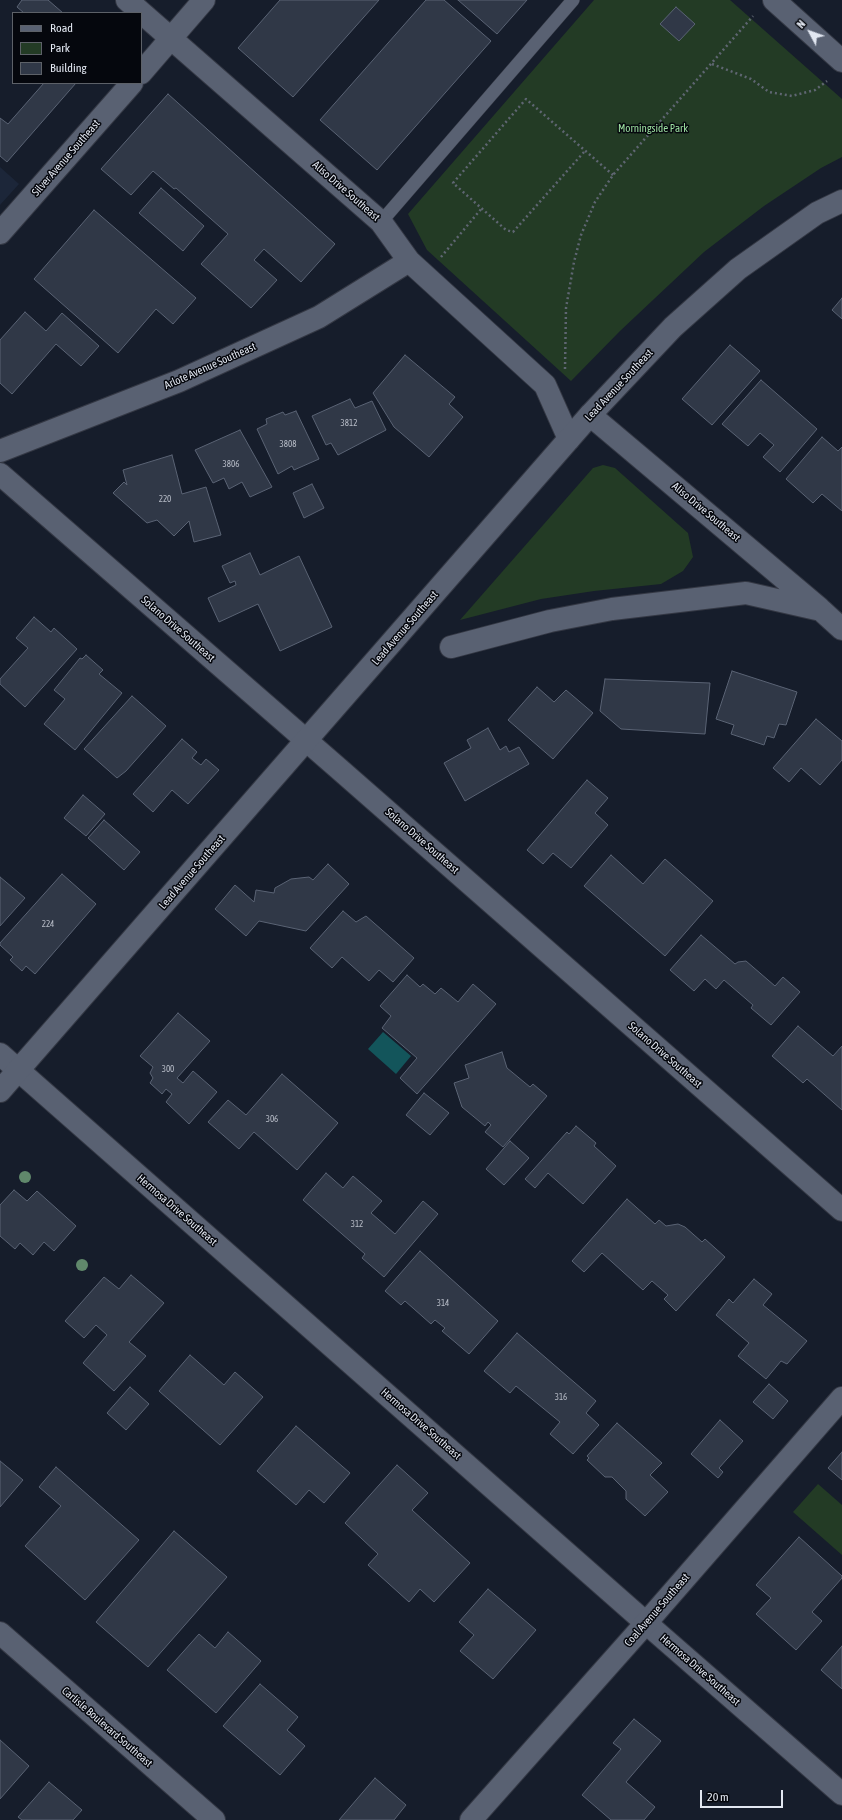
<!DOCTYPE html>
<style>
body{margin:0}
#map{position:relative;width:842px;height:1820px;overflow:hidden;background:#161d2b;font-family:"Asap Condensed",sans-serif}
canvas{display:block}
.legend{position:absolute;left:12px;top:12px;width:130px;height:72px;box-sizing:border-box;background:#05070d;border:1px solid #5d6168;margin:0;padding:5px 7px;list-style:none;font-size:12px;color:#e2e7f1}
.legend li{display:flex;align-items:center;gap:8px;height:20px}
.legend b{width:20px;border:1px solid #5d6168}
.north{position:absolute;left:790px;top:12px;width:40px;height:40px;-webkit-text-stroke:3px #05070d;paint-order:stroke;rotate:311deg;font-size:11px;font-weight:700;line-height:16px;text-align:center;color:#e2e7f1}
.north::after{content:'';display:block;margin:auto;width:14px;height:18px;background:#e2e7f1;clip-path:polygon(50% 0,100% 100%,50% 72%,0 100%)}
.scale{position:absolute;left:700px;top:1790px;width:83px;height:18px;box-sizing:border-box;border:2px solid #e2e7f1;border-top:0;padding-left:5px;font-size:12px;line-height:14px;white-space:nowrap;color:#e2e7f1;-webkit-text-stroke:3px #05070d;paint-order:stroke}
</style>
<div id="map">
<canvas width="842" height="1820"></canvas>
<ul class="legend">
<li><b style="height:5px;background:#596172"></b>Road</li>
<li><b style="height:11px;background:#233b25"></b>Park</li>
<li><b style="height:11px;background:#303847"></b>Building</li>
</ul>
<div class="north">N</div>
<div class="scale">20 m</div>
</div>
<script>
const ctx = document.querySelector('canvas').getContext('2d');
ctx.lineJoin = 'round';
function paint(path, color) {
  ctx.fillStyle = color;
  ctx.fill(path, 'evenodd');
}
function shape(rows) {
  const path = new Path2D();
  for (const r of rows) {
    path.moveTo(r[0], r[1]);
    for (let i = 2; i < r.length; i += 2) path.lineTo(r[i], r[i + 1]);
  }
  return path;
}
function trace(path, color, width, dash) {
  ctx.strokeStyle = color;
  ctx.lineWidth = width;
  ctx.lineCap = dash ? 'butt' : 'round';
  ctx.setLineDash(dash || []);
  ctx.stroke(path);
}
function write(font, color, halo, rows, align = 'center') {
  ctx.font = font + ' "Asap Condensed",sans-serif';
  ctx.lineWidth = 3;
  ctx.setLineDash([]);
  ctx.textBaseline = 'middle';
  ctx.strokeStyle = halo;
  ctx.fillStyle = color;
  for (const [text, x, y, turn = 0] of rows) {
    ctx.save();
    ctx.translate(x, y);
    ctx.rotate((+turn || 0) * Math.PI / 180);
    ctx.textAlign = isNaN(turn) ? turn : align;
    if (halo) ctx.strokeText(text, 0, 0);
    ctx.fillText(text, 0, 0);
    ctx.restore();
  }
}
const built = shape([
 [0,167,19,184,0,205]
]);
const green = shape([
 [594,0,730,0,842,99,842,157,821,168,764,206,704,252,620,331,571,381,427,250,408,214],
 [603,465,615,468,688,533,693,557,683,571,661,584,594,591,541,599,460,620,593,468],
 [818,1484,842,1505,842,1555,793,1512]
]);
const water = shape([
 [383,1032,411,1056,396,1074,368,1049]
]);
const building = shape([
 [22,0,48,0,63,13,24,13,17,7,22,0],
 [280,0,379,0,293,97,238,48,280,0],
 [426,0,444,0,491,41,377,170,320,120,426,0],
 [458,0,527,0,497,34,458,0],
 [676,7,695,24,679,41,660,24,676,7],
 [44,83,76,83,7,162,0,156,0,118,8,124,44,83],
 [168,94,335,244,301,282,264,249,254,260,277,280,251,308,201,264,228,234,176,188,174,189,153,171,131,195,101,169,168,94],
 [161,188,204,226,183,251,139,213,161,188],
 [94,210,196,298,173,324,156,309,118,353,34,279,94,210],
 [842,298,842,319,832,310,842,298],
 [25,312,46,331,62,313,99,346,81,366,56,344,12,394,0,383,0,340,25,312],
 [730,345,760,371,712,425,682,399,730,345],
 [405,355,455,397,449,404,463,417,429,457,394,427,373,393,405,355],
 [761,380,817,429,780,472,763,457,774,445,760,433,748,446,722,424,761,380],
 [350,399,355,408,372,401,386,430,338,455,331,443,326,445,312,416,350,399],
 [296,411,319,459,294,470,292,466,278,474,257,429,267,424,266,419,283,412,285,415,296,411],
 [240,430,272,487,250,497,242,482,229,489,224,478,213,483,195,450,240,430],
 [822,437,838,451,842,447,842,511,822,494,813,503,786,479,822,437],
 [172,455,182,494,206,487,221,535,194,542,189,521,174,536,157,520,147,523,113,493,124,482,127,485,123,470,172,455],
 [312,484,324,508,304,518,293,493,312,484],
 [250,553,260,575,299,556,332,627,280,651,258,604,219,622,208,598,236,585,235,581,230,583,222,566,250,553],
 [34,617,51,632,54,628,77,649,25,707,0,684,0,679,28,648,16,638,34,617],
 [86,655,103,670,99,674,122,693,75,750,44,724,65,699,54,690,80,658,82,659,86,655],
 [732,671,797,692,786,725,779,724,774,738,767,736,764,745,731,734,734,725,716,719,732,671],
 [605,679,710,683,705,734,621,729,600,711,605,679],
 [537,687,554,702,566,690,593,713,553,759,508,720,537,687],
 [132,696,166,726,126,771,117,778,84,749,132,696],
 [816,719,842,741,842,760,820,785,801,768,789,782,773,768,816,719],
 [488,728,500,750,506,746,509,752,519,747,529,764,465,801,444,763,471,748,467,740,488,728],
 [182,739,197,752,192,758,201,765,206,759,219,770,188,804,172,790,153,812,133,794,182,739],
 [587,780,608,798,595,813,608,825,571,868,553,853,543,864,527,850,587,780],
 [83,795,105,814,86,836,64,818,83,795],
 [104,820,140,852,124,870,88,838,104,820],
 [611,855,643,884,665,859,713,901,665,956,584,886,611,855],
 [328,864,349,884,306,931,259,921,246,936,215,909,235,885,254,902,256,890,274,893,275,888,291,879,309,877,313,880,328,864],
 [62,874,96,904,35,974,26,966,22,971,10,960,13,957,0,945,0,943,62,874],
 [0,877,25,898,0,926,0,877],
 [343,911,356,922,366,916,414,958,393,982,379,970,369,981,342,957,332,968,310,948,343,911],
 [701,935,735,964,738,962,746,961,775,986,783,977,800,992,771,1025,751,1008,753,1005,724,980,716,989,705,979,694,991,670,970,701,935],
 [407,975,420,987,423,984,435,994,441,988,458,1002,473,984,496,1004,417,1094,400,1078,417,1058,382,1028,391,1016,380,1006,407,975],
 [178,1013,210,1041,177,1078,183,1083,193,1071,217,1092,189,1124,166,1102,172,1094,166,1089,162,1094,150,1083,153,1078,150,1073,153,1067,140,1056,178,1013],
 [798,1026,833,1056,842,1046,842,1110,807,1079,803,1083,772,1056,798,1026],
 [502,1052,507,1068,530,1087,533,1084,547,1096,503,1147,485,1132,491,1125,488,1122,485,1126,462,1107,454,1083,469,1078,465,1065,502,1052],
 [282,1074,338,1123,297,1170,254,1132,239,1149,208,1122,228,1100,246,1115,282,1074],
 [424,1093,449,1113,430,1135,406,1115,424,1093],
 [576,1126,596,1143,594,1146,616,1166,583,1204,548,1173,535,1188,525,1179,567,1132,569,1134,576,1126],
 [510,1141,529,1158,504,1185,486,1169,510,1141],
 [326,1173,343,1188,353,1176,382,1201,371,1213,395,1234,423,1201,438,1214,384,1277,362,1258,365,1254,303,1200,326,1173],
 [14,1190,27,1201,37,1191,76,1226,54,1251,44,1242,33,1255,20,1243,15,1249,0,1236,0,1205,14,1190],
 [627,1199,655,1224,659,1220,666,1226,678,1224,685,1227,702,1242,705,1239,725,1257,676,1311,664,1299,668,1295,652,1281,643,1290,602,1253,584,1272,572,1261,627,1199],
 [420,1251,498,1321,469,1354,442,1331,445,1328,435,1320,431,1324,405,1301,401,1305,385,1291,420,1251],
 [131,1275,164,1303,129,1342,146,1356,114,1391,83,1363,107,1335,96,1325,84,1338,65,1321,104,1277,119,1289,131,1275],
 [754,1279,772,1294,763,1305,807,1341,787,1364,781,1361,766,1379,738,1356,749,1343,716,1315,729,1299,733,1303,754,1279],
 [517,1333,596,1401,586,1413,599,1425,573,1454,550,1434,560,1422,516,1386,510,1393,484,1371,517,1333],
 [190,1355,224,1385,235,1372,263,1397,220,1445,159,1391,190,1355],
 [769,1384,788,1401,773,1419,753,1402,769,1384],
 [130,1387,149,1404,126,1430,107,1413,130,1387],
 [720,1420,743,1441,719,1468,723,1472,718,1478,691,1454,720,1420],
 [617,1423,662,1463,650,1475,668,1492,645,1516,626,1499,626,1491,612,1477,605,1477,587,1460,589,1458,587,1456,617,1423],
 [296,1426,350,1473,324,1503,309,1490,296,1505,257,1471,296,1426],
 [842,1452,842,1480,828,1468,842,1452],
 [0,1461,23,1480,0,1507,0,1461],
 [397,1465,428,1493,412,1510,470,1563,434,1602,420,1589,409,1602,368,1565,378,1554,345,1523,397,1465],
 [56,1467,139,1540,85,1600,25,1546,61,1506,39,1487,56,1467],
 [174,1531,227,1577,148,1667,96,1622,174,1531],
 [799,1537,842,1576,842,1578,812,1612,822,1621,796,1650,756,1614,771,1598,756,1585,799,1537],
 [488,1589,536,1630,493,1679,460,1651,474,1635,459,1622,488,1589],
 [228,1632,261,1661,216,1713,167,1670,199,1634,215,1648,228,1632],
 [842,1646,842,1689,821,1670,842,1646],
 [260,1684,298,1717,287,1730,305,1746,280,1775,223,1726,260,1684],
 [634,1719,661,1741,626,1782,655,1807,644,1820,611,1820,582,1795,621,1749,613,1743,634,1719],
 [0,1740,29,1766,0,1799,0,1740],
 [375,1778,406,1805,394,1820,339,1820,375,1778],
 [49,1782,82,1810,73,1820,22,1820,18,1817,49,1782]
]);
const path = shape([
 [712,64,751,79,769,92,792,96,815,90,827,81],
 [584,152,513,232,506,230,453,183,526,99,613,175],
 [441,257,482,208],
 [565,369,566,308,574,262,581,235,595,202,613,175,753,16]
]);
const lane = shape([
 [381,222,573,0]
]);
const street = shape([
 [127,0,381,222,409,261,545,385,569,439],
 [774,0,842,61],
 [141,73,204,0],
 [0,233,132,83],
 [590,415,819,608],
 [0,451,179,381,319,317,409,261],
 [0,474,338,768,842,1210],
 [451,647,550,621,612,609,746,593,821,610,842,629],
 [0,1054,646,1623,842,1794]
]);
const secondary = shape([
 [0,1091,590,415,673,327,738,269,817,213,842,201],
 [0,1633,214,1820],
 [471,1820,646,1623,842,1398]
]);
const trees = [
 [25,1177],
 [82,1265]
];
const numberNames = [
 ["3812",349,423],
 ["3808",288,444],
 ["3806",231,464],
 ["220",165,499],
 ["224",48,924],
 ["300",168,1069],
 ["306",272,1119],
 ["312",357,1224],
 ["314",443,1303],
 ["316",561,1397]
];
const parkNames = [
 ["Morningside Park",653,129]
];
const streetNames = [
 ["Silver Avenue Southeast",66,158,-49],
 ["Aliso Drive Southeast",346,191,41],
 ["Arlote Avenue Southeast",210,366,-24],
 ["Lead Avenue Southeast",619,385,-47],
 ["Aliso Drive Southeast",706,512,40],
 ["Lead Avenue Southeast",405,628,-49],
 ["Solano Drive Southeast",178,629,41],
 ["Solano Drive Southeast",422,841,41],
 ["Lead Avenue Southeast",192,872,-49],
 ["Solano Drive Southeast",665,1055,41],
 ["Hermosa Drive Southeast",177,1210,41],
 ["Hermosa Drive Southeast",421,1424,41],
 ["Coal Avenue Southeast",657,1610,-49],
 ["Hermosa Drive Southeast",700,1670,41],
 ["Carlisle Boulevard Southeast",107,1727,41]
];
paint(built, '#1c2639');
paint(green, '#233b25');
paint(water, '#13555b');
paint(building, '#303847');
trace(building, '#5a6374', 1);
trace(lane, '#343844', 14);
trace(street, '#343844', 24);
trace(secondary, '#343844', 24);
trace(path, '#5f6672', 2.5, [2, 3]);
trace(lane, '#596172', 13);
trace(street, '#596172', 22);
trace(secondary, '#596172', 22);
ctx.fillStyle = '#60886b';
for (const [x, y] of trees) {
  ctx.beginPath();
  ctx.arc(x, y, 6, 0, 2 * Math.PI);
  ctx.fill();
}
write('9px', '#b6bbc6', null, numberNames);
write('11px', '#9cdfa0', '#05070d', parkNames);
write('11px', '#e2e7f1', '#05070d', streetNames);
</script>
